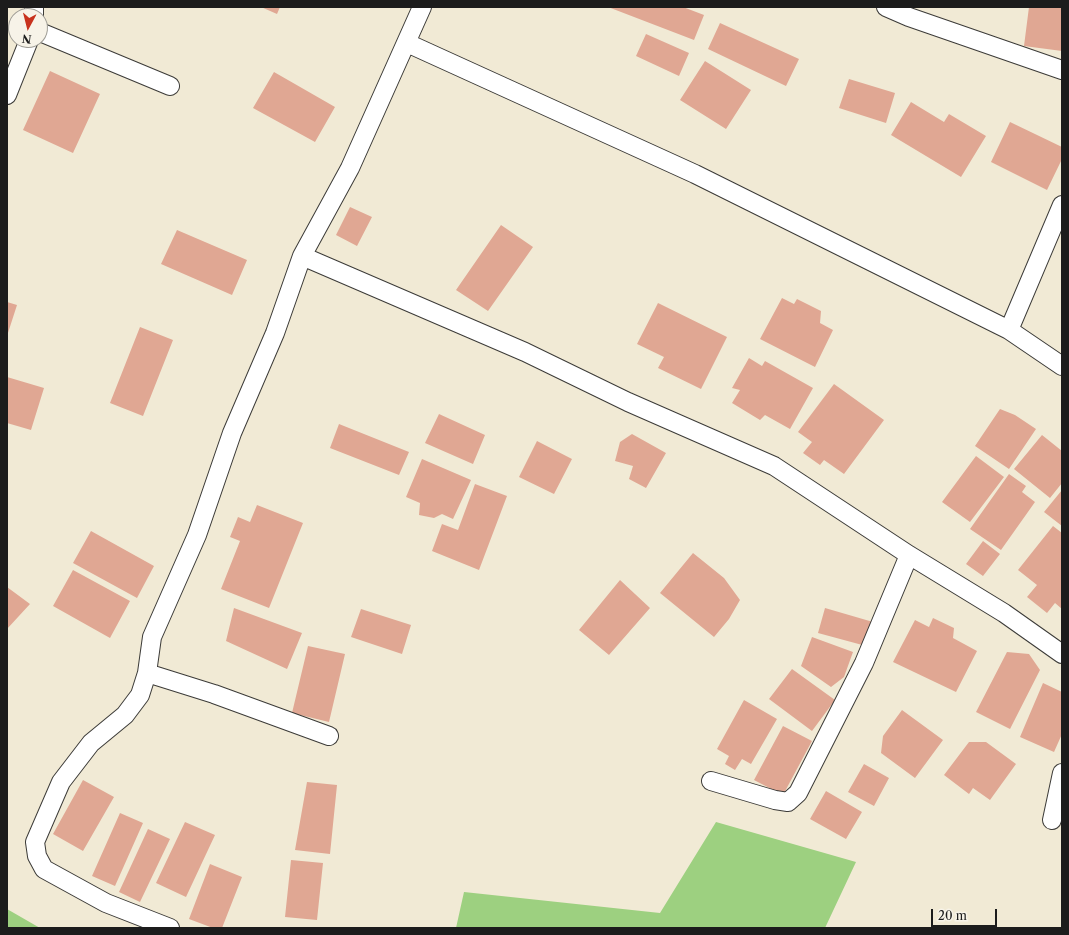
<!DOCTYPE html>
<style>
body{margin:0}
#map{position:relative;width:1069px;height:935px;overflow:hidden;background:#f1ead5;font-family:"Libre Caslon Text",serif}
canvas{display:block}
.frame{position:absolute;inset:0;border:8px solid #1c1c1c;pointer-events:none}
.north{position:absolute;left:8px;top:8px;width:40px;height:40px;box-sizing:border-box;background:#f7f3e8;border:1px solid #9f9d96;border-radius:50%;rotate:187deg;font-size:11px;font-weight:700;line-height:16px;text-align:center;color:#1c1c1c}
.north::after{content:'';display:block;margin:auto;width:14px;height:18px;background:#c8321e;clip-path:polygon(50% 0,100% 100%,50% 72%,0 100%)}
.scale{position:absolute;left:931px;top:909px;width:66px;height:18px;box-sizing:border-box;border:2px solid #1c1c1c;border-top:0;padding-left:5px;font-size:12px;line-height:14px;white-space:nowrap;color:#1c1c1c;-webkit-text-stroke:3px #f7f3e8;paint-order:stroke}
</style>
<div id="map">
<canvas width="1069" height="935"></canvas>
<div class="frame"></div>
<div class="north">N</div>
<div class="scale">20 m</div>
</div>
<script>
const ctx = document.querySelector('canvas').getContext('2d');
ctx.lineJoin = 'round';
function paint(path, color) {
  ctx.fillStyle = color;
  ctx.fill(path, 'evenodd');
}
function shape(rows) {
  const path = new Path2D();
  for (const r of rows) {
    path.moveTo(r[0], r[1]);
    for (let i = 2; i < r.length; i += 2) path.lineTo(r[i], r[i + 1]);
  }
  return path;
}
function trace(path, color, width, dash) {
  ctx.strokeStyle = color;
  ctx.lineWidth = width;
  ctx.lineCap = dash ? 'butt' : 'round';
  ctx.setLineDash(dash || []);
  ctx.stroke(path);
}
const green = shape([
 [716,822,856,862,825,928,456,928,464,892,660,913],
 [7,909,40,928,7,928]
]);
const building = shape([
 [261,7,280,7,277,14],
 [608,7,683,7,704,15,694,40],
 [1029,7,1062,7,1062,51,1024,46],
 [720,23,799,59,786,86,708,49],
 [646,34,689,53,679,76,636,56],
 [705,61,751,90,726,129,680,100],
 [50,71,100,94,73,153,23,130],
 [274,72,335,107,315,142,253,108],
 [849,79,895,93,886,123,839,108],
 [911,102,944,122,949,114,986,136,961,177,891,135],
 [1010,122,1062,147,1062,159,1047,190,991,162],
 [350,207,372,217,357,246,336,235],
 [501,225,533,247,488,311,456,290],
 [177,230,247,260,232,295,161,264],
 [782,298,794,304,797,299,821,311,820,323,833,330,815,367,760,339],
 [7,302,17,305,7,336],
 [658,303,727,337,701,389,658,368,664,357,637,344],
 [140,327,173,340,143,416,110,403],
 [749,358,762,366,765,361,813,388,790,429,765,415,760,420,732,403,740,390,732,388],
 [7,377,44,388,31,430,7,423],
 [834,384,884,420,844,474,824,460,820,465,803,453,812,442,798,432],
 [1000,409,1015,415,1036,429,1009,469,975,446],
 [439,414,485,435,473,464,425,443],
 [339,424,409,452,399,475,330,448],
 [632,434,666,453,646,488,629,479,633,466,615,461,620,442],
 [1042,435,1062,451,1062,483,1050,498,1014,469],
 [537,441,572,459,554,494,519,477],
 [976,456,1004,477,970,522,942,502],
 [422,459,471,480,453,519,442,514,434,518,419,515,420,503,406,497],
 [1009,474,1026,486,1022,492,1035,502,1001,550,970,529],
 [475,484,507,496,479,570,432,551,442,524,458,530],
 [1062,490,1062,526,1044,512],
 [257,505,303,523,269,608,221,589,240,541,230,537,238,517,250,522],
 [1053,526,1062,533,1062,609,1055,603,1047,613,1027,597,1037,585,1018,570],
 [91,531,154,566,137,598,73,563],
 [983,541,1000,554,983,576,966,564],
 [693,553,724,578,740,600,729,619,714,637,660,593],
 [73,570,130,601,110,638,53,606],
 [620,580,650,608,609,655,579,630],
 [7,587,30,604,7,629],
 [234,608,302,633,287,669,226,641],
 [825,608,873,622,866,646,818,633],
 [361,609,411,625,402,654,351,637],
 [933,618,954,628,953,638,977,651,956,692,893,662,915,620,929,627],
 [812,637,853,652,844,677,831,687,801,666],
 [308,646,345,654,329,722,292,713],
 [1007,652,1029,654,1040,670,1010,729,976,712],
 [792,669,835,700,812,731,769,699],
 [1043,683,1062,692,1062,734,1054,752,1020,737],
 [744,700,777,719,751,764,742,759,735,770,725,764,729,756,717,749],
 [902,710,943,740,915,778,881,753,883,736],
 [783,726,812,741,783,795,754,780],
 [969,742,986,742,1016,764,990,800,973,788,969,794,944,775],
 [864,764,889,778,874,806,848,792],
 [83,780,114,797,83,851,53,834],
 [307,782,337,785,330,854,295,850],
 [826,791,862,812,846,839,810,819],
 [120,813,143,823,115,886,92,876],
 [185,822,215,835,186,897,156,883],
 [148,829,170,839,140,902,119,892],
 [291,860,323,863,317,920,285,917],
 [210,864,242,877,222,928,213,928,189,919]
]);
const minor = shape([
 [886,7,909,17,1062,70],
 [34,16,34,7],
 [40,32,170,86],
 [407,43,695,174,1009,330,1062,366],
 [7,95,29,40],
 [302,256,525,352,628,402,774,466,909,555,1004,613,1062,654],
 [1009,330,1062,205],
 [147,673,214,694,329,736],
 [711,781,775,800,788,802,798,793,864,663,909,555],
 [1052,820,1062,773],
 [170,928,106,903,44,869,37,856,35,842,61,782,91,743,125,715,140,695,147,673,152,637,197,535,232,433,275,333,302,256,350,168,422,7]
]);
paint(green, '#9dd080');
paint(building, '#e0a793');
trace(minor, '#3c3b38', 20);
trace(minor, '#fff', 18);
</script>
